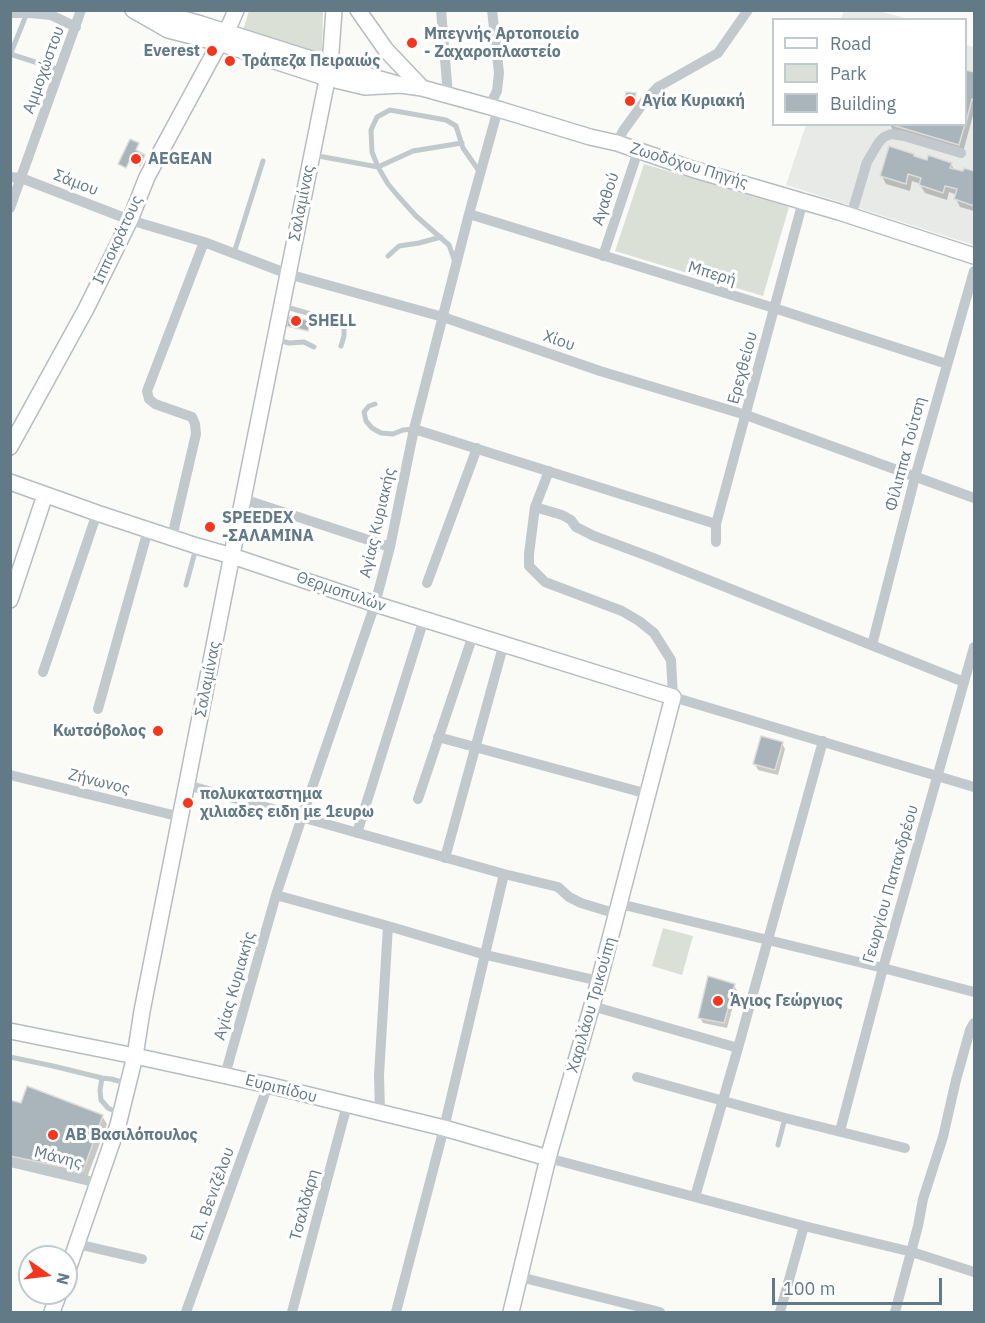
<!DOCTYPE html>
<meta charset="utf-8">
<style>
body{margin:0}
#map{position:relative;width:985px;height:1323px;overflow:hidden;background:#fafaf7;font-family:"IBM Plex Sans",sans-serif}
canvas{display:block}
.frame{position:absolute;inset:0;border:12px solid #627a86;pointer-events:none}
.legend{position:absolute;left:772px;top:18px;width:195px;height:108px;box-sizing:border-box;background:#fff;border:2px solid #c0cacf;margin:0;padding:8px 10px;list-style:none;font-size:18px;color:#627a86}
.legend li{display:flex;align-items:center;gap:12px;height:30px}
.legend b{width:30px;border:2px solid #c0cacf}
.north{position:absolute;left:18px;top:1245px;width:60px;height:60px;box-sizing:border-box;background:#fff;border:2px solid #c0cacf;border-radius:50%;rotate:104deg;font-size:16px;font-weight:700;line-height:24px;text-align:center;color:#627a86}
.north::after{content:'';display:block;margin:auto;width:21px;height:27px;background:#f5361c;clip-path:polygon(50% 0,100% 100%,50% 72%,0 100%)}
.scale{position:absolute;left:772px;top:1278px;width:170px;height:27px;box-sizing:border-box;border:3px solid #627a86;border-top:0;padding-left:8px;font-size:18px;line-height:21px;white-space:nowrap;color:#627a86;-webkit-text-stroke:4px #fff;paint-order:stroke}
</style>
<div id="map">
<canvas width="985" height="1323"></canvas>
<div class="frame"></div>
<ul class="legend">
<li><b style="height:8px;background:#fff"></b>Road</li>
<li><b style="height:16px;background:#dae0d6"></b>Park</li>
<li><b style="height:16px;background:#a9b5ba"></b>Building</li>
</ul>
<div class="north">N</div>
<div class="scale">100 m</div>
</div>
<script>
const ctx = document.querySelector('canvas').getContext('2d');
ctx.lineJoin = 'round';
function paint(path, color) {
  ctx.fillStyle = color;
  ctx.fill(path, 'evenodd');
}
function shape(rows) {
  const path = new Path2D();
  for (const r of rows) {
    path.moveTo(r[0], r[1]);
    for (let i = 2; i < r.length; i += 2) path.lineTo(r[i], r[i + 1]);
  }
  return path;
}
function trace(path, color, width, dash) {
  ctx.strokeStyle = color;
  ctx.lineWidth = width;
  ctx.lineCap = dash ? 'butt' : 'round';
  ctx.setLineDash(dash || []);
  ctx.stroke(path);
}
function write(font, color, halo, rows, align = 'center') {
  ctx.font = font + ' "IBM Plex Sans",sans-serif';
  ctx.lineWidth = 6;
  ctx.setLineDash([]);
  ctx.textBaseline = 'middle';
  ctx.strokeStyle = halo;
  ctx.fillStyle = color;
  for (const [text, x, y, turn = 0] of rows) {
    ctx.save();
    ctx.translate(x, y);
    ctx.rotate((+turn || 0) * Math.PI / 180);
    ctx.textAlign = isNaN(turn) ? turn : align;
    if (halo) ctx.strokeText(text, 0, 0);
    ctx.fillText(text, 0, 0);
    ctx.restore();
  }
}
const built = shape([
 [844,11,879,11,905,18,905,20,841,19],
 [966,45,974,47,974,245,786,185,806,125,966,124]
]);
const green = shape([
 [249,11,323,11,322,54,319,58,242,33],
 [644,164,789,207,763,296,615,251],
 [663,928,693,936,682,975,652,966]
]);
const shadow = shape([
 [966,71,974,74,974,112,963,152,893,131,890,124,966,124],
 [913,155,915,158,928,161,951,164,955,171,964,173,965,170,974,173,974,211,960,207,956,199,957,195,949,192,947,200,925,193,920,185,921,184,912,181,910,191,886,184,882,176],
 [782,743,785,749,778,775,758,770,755,764],
 [734,985,737,991,727,1028,703,1023,700,1018],
 [10,1101,22,1105,102,1116,107,1124,87,1178,10,1162]
]);
const building = shape([
 [966,70,974,72,974,100,972,99,966,123,966,70],
 [626,92,636,93,635,104,624,104,626,92],
 [889,124,965,124,959,145,889,124],
 [130,139,139,143,136,150,145,155,140,166,130,160,126,168,118,164,130,139],
 [889,146,914,154,914,156,927,160,928,155,952,163,950,168,963,171,964,168,974,171,974,206,954,199,957,189,945,186,943,193,919,185,921,178,908,174,906,184,880,176,889,146],
 [289,316,311,321,308,331,287,326,289,316],
 [761,736,783,742,775,770,753,764,761,736],
 [708,976,735,984,724,1023,698,1018,708,976],
 [27,1086,103,1115,83,1171,10,1156,10,1100,21,1103,27,1086]
]);
const lane = shape([
 [10,54,60,70],
 [10,55,27,13],
 [313,155,378,167,413,151,462,143],
 [234,253,263,161],
 [388,256,399,246,419,243,441,237],
 [455,262,449,245,416,216,398,196,388,184,378,167,372,152,371,130,377,117,390,110,446,120,456,126,463,148,479,171],
 [283,306,335,321,342,325,344,329,344,336,341,346],
 [277,340,289,343,304,342,314,347],
 [375,404,369,406,364,412,366,421,372,428,381,433,393,434,403,430,414,429],
 [186,585,196,548],
 [10,1057,53,1066,102,1078],
 [118,1113,108,1108,101,1100,100,1090,102,1078,111,1079,126,1083],
 [778,1145,785,1118]
]);
const street = shape([
 [441,10,448,95],
 [10,13,30,13,51,15,76,27],
 [489,107,497,91,499,73,492,10],
 [617,143,623,131,644,102,658,87,718,53,748,10],
 [10,177,21,178,130,220,204,242,288,274,443,317,600,371,746,415,974,498],
 [10,208,81,10],
 [469,214,774,308,947,364],
 [851,216,867,162,879,142,884,137,891,134,904,136,961,153],
 [603,256,638,151],
 [414,429,716,524],
 [549,471,535,507,529,554,529,566,545,582,622,611,639,621,654,633,671,660,673,697,974,787],
 [243,499,390,547],
 [535,507,562,515,571,520,576,527,594,536,653,558,964,682],
 [172,537,196,434,195,424,192,417,155,404,149,399,147,391,204,242],
 [716,542,716,524,803,201],
 [427,583,477,448],
 [872,645,915,477,974,271],
 [43,672,97,513],
 [98,709,148,530],
 [438,737,648,794],
 [10,775,181,817],
 [187,785,504,874,558,887,569,897,581,903,617,914],
 [418,799,473,635],
 [357,833,424,619],
 [445,858,504,643],
 [276,895,388,926,486,955,599,981],
 [620,904,883,968,974,992],
 [592,1006,738,1048],
 [225,1075,276,895,302,817,375,604,390,547,414,429,469,214,498,109],
 [637,1077,785,1118,905,1148],
 [380,1112,379,1075,388,926],
 [840,1131,883,968,974,647],
 [548,1158,804,1226,912,1252,974,1272],
 [10,1162,98,1183],
 [695,1197,738,1048,823,741],
 [77,1244,142,1259],
 [520,1277,660,1312],
 [186,1312,268,1085],
 [292,1312,347,1105],
 [396,1312,444,1128,504,874],
 [780,1312,804,1226],
 [895,1312,918,1226,923,1199,943,1137,956,1080,970,1030,974,1023]
]);
const secondary = shape([
 [133,10,168,30,219,43,327,78,365,87,401,85,330,65,201,24,169,15,148,10],
 [358,10,386,50,422,88],
 [401,85,422,88,498,109,590,137,617,143,692,169,839,212,974,256],
 [10,447,86,309,130,220,147,177,231,22,236,10],
 [10,482,97,513,197,546,232,556,375,604,673,697,599,981,548,1158,511,1312],
 [10,600,45,495],
 [10,1031,135,1056,268,1085,444,1128,548,1158],
 [66,1275,118,1125,135,1056,142,1011,243,499,330,65,334,10],
 [52,1312,59,1293]
]);
const markers = [
 [412,43,6,"#f5361c"],
 [212,51,6,"#f5361c"],
 [230,61,6,"#f5361c"],
 [630,101,6,"#f5361c"],
 [136,159,6,"#f5361c"],
 [296,321,6,"#f5361c"],
 [210,527,6,"#f5361c"],
 [158,731,6,"#f5361c"],
 [188,803,6,"#f5361c"],
 [718,1001,6,"#f5361c"],
 [53,1135,6,"#f5361c"]
];
const poiNames = [
 ["Μπεγνής Αρτοποιείο",424,34],
 ["- Ζαχαροπλαστείο",424,52],
 ["Everest",200,51,"right"],
 ["Τράπεζα Πειραιώς",242,61],
 ["Αγία Κυριακή",642,101],
 ["AEGEAN",148,159],
 ["SHELL",308,321],
 ["SPEEDEX",222,518],
 ["-ΣΑΛΑΜΙΝΑ",222,536],
 ["Κωτσόβολος",146,731,"right"],
 ["πολυκαταστημα",200,794],
 ["χιλιαδες ειδη με 1ευρω",200,812],
 ["Άγιος Γεώργιος",730,1001],
 ["ΑΒ Βασιλόπουλος",65,1135]
];
const streetNames = [
 ["Αμμοχώστου",44,70,-70],
 ["Ζωοδόχου Πηγής",689,166,17],
 ["Σάμου",76,183,21],
 ["Αγαθού",606,199,-72],
 ["Σαλαμίνας",302,203,-79],
 ["Ιπποκράτους",118,240,-65],
 ["Μπερή",712,274,17],
 ["Χίου",559,341,19],
 ["Ερεχθείου",743,368,-75],
 ["Φίλιππα Τούτση",906,454,-75],
 ["Αγίας Κυριακής",378,523,-77],
 ["Θερμοπυλών",341,592,19],
 ["Σαλαμίνας",208,679,-79],
 ["Ζήνωνος",99,782,14],
 ["Γεωργίου Παπανδρέου",891,884,-74],
 ["Αγίας Κυριακής",235,986,-74],
 ["Χαριλάου Τρικούπη",592,1005,-74],
 ["Ευριπίδου",281,1089,14],
 ["Μάνης",58,1158,14],
 ["Ελ. Βενιζέλου",213,1194,-70],
 ["Τσαλδάρη",305,1205,-75]
];
paint(built, '#e8eae8');
paint(green, '#dae0d6');
paint(shadow, '#0003');
paint(building, '#a9b5ba');
trace(building, '#dcdcd9', 1.5);
trace(secondary, '#b5bdc1', 18);
trace(lane, '#c2c9cc', 5);
trace(street, '#c2c9cc', 10);
trace(secondary, '#fff', 15);
for (const [x, y, r, color] of markers) {
  const dot = new Path2D();
  dot.arc(x, y, r, 0, 2 * Math.PI);
  ctx.fillStyle = color;
  ctx.fill(dot);
  trace(dot, '#fff', 2);
}
write('bold 16px', '#627a86', '#fff', poiNames, 'left');
write('16px', '#627a86', '#fff', streetNames);
</script>
